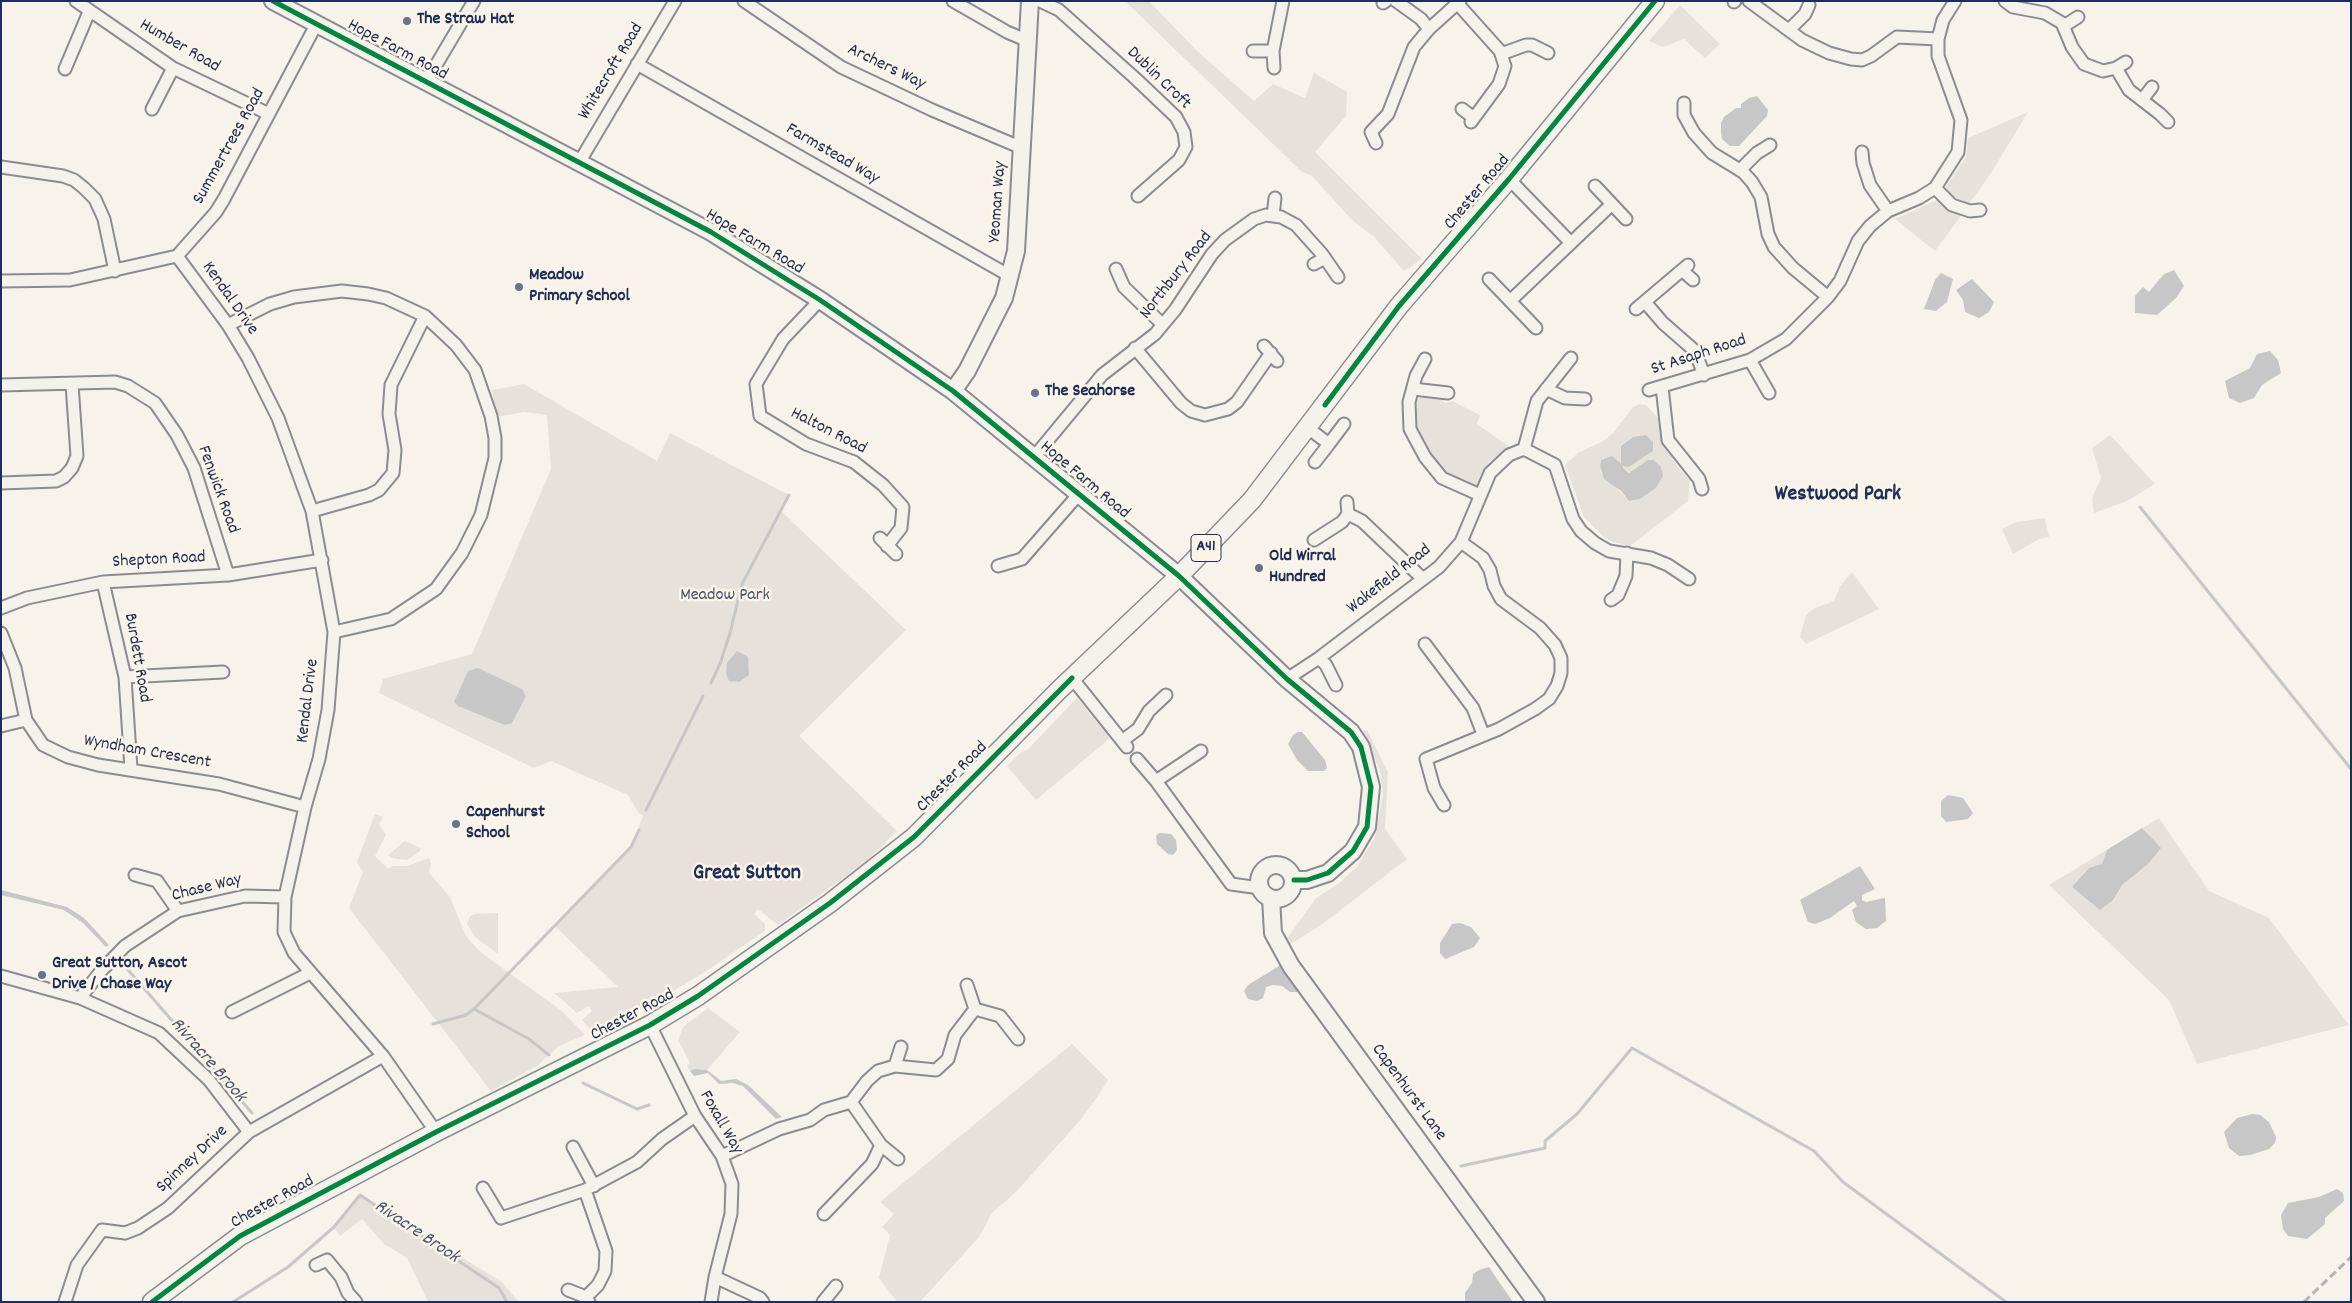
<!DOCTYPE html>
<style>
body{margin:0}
#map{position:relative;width:2352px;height:1303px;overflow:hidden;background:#f7f3ea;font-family:Dekko,sans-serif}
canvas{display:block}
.frame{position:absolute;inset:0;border:2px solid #1b2f5e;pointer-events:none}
</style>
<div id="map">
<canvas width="2352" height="1303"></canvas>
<div class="frame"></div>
</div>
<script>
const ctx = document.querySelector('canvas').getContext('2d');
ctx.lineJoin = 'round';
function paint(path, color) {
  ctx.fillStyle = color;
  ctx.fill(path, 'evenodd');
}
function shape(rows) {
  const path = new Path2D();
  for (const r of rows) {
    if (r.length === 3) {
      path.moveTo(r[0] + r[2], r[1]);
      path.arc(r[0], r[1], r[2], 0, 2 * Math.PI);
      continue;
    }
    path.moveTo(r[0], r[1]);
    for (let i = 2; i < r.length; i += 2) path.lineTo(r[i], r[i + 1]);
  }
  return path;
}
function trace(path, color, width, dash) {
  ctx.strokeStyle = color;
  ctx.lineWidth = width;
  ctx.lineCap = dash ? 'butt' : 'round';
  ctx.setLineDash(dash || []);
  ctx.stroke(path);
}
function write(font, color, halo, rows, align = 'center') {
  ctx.font = font + ' Dekko,sans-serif';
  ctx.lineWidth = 5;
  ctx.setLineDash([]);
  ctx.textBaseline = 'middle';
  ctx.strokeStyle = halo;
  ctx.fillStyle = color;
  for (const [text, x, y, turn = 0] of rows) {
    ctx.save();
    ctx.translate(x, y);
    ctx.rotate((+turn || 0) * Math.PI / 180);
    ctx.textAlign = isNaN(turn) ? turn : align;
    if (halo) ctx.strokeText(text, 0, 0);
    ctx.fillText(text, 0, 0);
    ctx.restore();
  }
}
const green = shape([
 [1125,1,1149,1,1197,51,1254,101,1273,84,1305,98,1314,73,1347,92,1346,116,1315,152,1422,259,1404,271,1374,237,1352,220,1312,176,1302,172],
 [1680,5,1720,44,1705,58,1684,39,1663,47,1649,41],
 [2028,112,1991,173,1969,204,1947,193,1945,188,1966,157,1968,138],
 [1937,200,1947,207,1963,213,1935,251,1895,219],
 [524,384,657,461,670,433,789,495,781,511,906,630,799,736,897,831,866,862,778,925,758,909,754,914,765,924,765,931,705,972,607,1030,592,1031,582,1020,592,1011,589,1006,577,1013,554,993,618,987,555,926,631,847,643,816,638,812,628,795,551,761,534,768,379,693,383,679,472,654,551,469,547,415,524,412,496,417,492,390],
 [1420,398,1441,399,1445,403,1452,401,1480,415,1477,424,1510,447,1490,461,1481,474,1478,487,1463,483,1447,473,1429,456,1414,421,1414,403],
 [1640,404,1646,405,1658,418,1661,442,1678,467,1690,480,1688,501,1630,546,1613,542,1604,537,1584,517,1565,465,1578,453,1605,440,1614,432,1633,407],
 [1633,437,1653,451,1629,467,1623,465,1623,468,1656,488,1640,499,1629,501,1601,473,1600,466,1601,460,1615,458,1622,463,1621,446],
 [2110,435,2155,484,2127,501,2094,513,2092,498,2101,478,2092,448],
 [2045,518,2049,537,2039,539,2013,554,2002,529,2016,522],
 [1852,572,1879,609,1806,644,1800,637,1806,615,1813,609,1834,601,1840,586],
 [1077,698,1110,738,1036,800,1007,766,1020,753,1028,749],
 [1367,730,1388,772,1385,829,1407,859,1321,925,1289,945,1286,940,1316,898,1338,884,1357,867,1375,837,1383,795,1380,771,1363,731],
 [375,814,383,817,379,824,386,835,375,856,388,869,392,866,407,866,429,858,431,864,429,873,450,897,465,934,472,943,483,954,562,1011,585,1035,559,1046,537,1066,491,1091,349,908,363,872,357,862],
 [2159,818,2209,891,2269,918,2349,1025,2197,1064,2169,1000,2049,885],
 [405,841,421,848,420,851,407,860,392,858,388,855],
 [498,913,498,954,475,937,467,924,470,916,475,914],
 [708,1008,740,1032,707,1070,694,1069,690,1071,687,1066,690,1063,678,1040,683,1027],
 [1072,1044,1108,1080,1095,1100,1082,1118,1016,1192,992,1213,979,1237,920,1302,897,1302,879,1278,890,1235,882,1227,894,1214,880,1202],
 [360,1195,502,1282,519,1302,428,1302,407,1258,384,1244,362,1219,340,1236,334,1227]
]);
const water = shape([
 [1757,96,1768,110,1767,116,1739,146,1730,146,1722,139,1721,132,1721,123,1724,117,1736,108,1741,108,1741,104,1749,98],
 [2174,270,2184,286,2176,298,2157,315,2135,313,2135,296,2143,287,2149,292,2164,274],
 [1941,273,1953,279,1947,302,1936,311,1924,309,1935,280],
 [1972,279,1994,302,1989,312,1979,318,1965,312,1963,300,1956,290],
 [2270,351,2278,360,2281,373,2262,385,2254,398,2240,403,2229,398,2225,381,2250,368,2257,354],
 [1646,435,1653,442,1653,451,1629,467,1623,466,1623,468,1629,473,1648,460,1654,460,1661,467,1663,476,1656,488,1640,499,1629,501,1621,491,1604,479,1600,466,1601,460,1612,456,1621,463,1621,446,1633,437],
 [737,651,748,657,749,675,739,682,729,681,726,673,727,663],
 [478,668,522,689,526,696,512,723,505,725,458,706,454,702,468,671],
 [1298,732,1302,732,1325,760,1327,768,1324,771,1308,771,1297,760,1288,744,1293,735],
 [1948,795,1963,798,1973,813,1968,819,1946,822,1941,816,1941,801],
 [2142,828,2161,848,2149,863,2122,885,2113,900,2100,910,2072,887,2089,868,2102,864,2107,850],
 [1159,833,1171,834,1176,840,1177,850,1173,855,1168,854,1157,844,1156,836],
 [1860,866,1875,889,1862,895,1862,900,1866,902,1885,898,1886,921,1877,928,1866,929,1856,922,1852,910,1857,906,1854,901,1830,918,1815,924,1808,922,1800,900],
 [1,890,67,907,84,918,109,945,106,947,83,923,64,910,1,895],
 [1460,923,1471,927,1480,938,1474,947,1445,959,1440,953,1440,943,1452,924],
 [1284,963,1301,992,1290,992,1282,986,1273,985,1266,987,1263,998,1257,1001,1248,999,1244,991,1248,985],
 [694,1069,707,1070,721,1081,736,1079,748,1085,782,1117,776,1119,743,1086,733,1083,719,1084,708,1073,694,1076,690,1071],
 [2252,1114,2260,1115,2269,1122,2276,1137,2275,1143,2269,1149,2250,1155,2239,1156,2229,1148,2224,1132,2237,1118],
 [2337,1189,2343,1193,2344,1201,2325,1218,2325,1224,2307,1239,2288,1236,2283,1229,2281,1215,2288,1203,2319,1197],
 [1489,1267,1495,1276,1513,1302,1465,1301,1465,1293,1472,1283,1473,1274,1479,1270]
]);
const stream = shape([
 [2140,507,2351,769],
 [711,683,720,664,730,633,742,584,789,495],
 [646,810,703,696],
 [123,964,252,1113],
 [474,1009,529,1039,549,1055],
 [433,1024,466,1015,474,1009,631,847,639,830],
 [583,1083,637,1109,649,1105],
 [1461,1166,1545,1148,1545,1141,1577,1114,1632,1048,1814,1151,1843,1182,2006,1302],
 [233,1302,288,1267,334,1227,360,1195,499,1288,507,1302]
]);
const street = shape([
 [76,1,173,68,269,114],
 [744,1,841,67,932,110,1022,148],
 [953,1,1007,32,1028,41],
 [1040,1,1059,10,1136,79,1176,117,1184,132,1186,147,1179,160,1138,196],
 [1396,1,1421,19,1429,29],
 [1749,1,1802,40,1829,53,1851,59,1862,60,1871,56,1897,37,1938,39],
 [2005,1,2013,7,2045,13,2062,23,2072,47,2084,64,2103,71,2116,68,2126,62],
 [1734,2,1735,1],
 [1383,3,1386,1],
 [1457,3,1500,51,1505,66,1499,84,1471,122],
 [2064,26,2078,17],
 [1789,30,1805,14,1809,5],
 [1253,51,1273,51],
 [1501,54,1526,45,1532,45,1548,53],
 [637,64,1010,276],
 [1274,68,1273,51,1283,1],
 [2116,68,2129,90,2160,114,2168,122],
 [65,69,89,12],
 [426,82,474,1],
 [2142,100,2152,87],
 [1684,103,1684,115,1694,133,1712,153,1743,172,1752,182,1761,197,1768,234,1774,247,1793,268,1828,297],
 [152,109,173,68],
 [1462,109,1474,118],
 [1376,143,1371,132,1388,114,1414,47,1429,29,1460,1],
 [1862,152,1863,163,1870,185,1888,211],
 [580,161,675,1],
 [1,167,63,176,74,180,84,188,95,199,104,219,115,271],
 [1740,170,1757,153,1770,145],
 [1509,179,1571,243],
 [1595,186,1626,219],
 [1935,188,1952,205,1970,211,1980,210],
 [1273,216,1275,198],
 [177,256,228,325,248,358,278,418,312,511,334,632,328,710,319,759,305,807,285,897,284,932,294,953,383,1056,436,1132],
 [1314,264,1325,258],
 [1116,269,1124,287,1162,324],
 [1683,271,1693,280],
 [1489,279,1536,328],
 [1,281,70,280,177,256,216,212,224,199,317,23],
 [820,300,783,339,756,384,760,416,806,444,854,462,883,485,903,507,901,528,887,546],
 [1510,301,1612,204],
 [1645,302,1663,323,1695,351,1704,375],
 [1636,309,1688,265],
 [228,325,270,304,294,297,342,291,368,294,386,298,425,316,456,345,475,370,491,416,495,438,495,458,481,515,462,553,436,589,391,619,334,632],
 [1264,346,1277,361],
 [1135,348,1181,403,1191,411,1205,415,1228,409,1237,402,1271,353],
 [1425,359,1416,376,1409,402,1410,429,1425,457,1442,478,1480,495],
 [1750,360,1769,393],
 [1,385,115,382,128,386,155,403,177,435,194,468,228,575],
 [1662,387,1668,440,1699,479,1702,489],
 [1413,389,1448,393],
 [1546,389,1565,398,1585,399],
 [1649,390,1750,360,1786,339,1828,297,1840,281,1858,241,1870,226,1888,211,1919,198,1935,188,1958,152,1961,120,1938,56,1938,39,1943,20,1955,1],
 [1308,428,1329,444,1344,424],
 [1524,449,1537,401,1571,358],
 [1034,457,1102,375,1155,334,1175,310,1212,254,1225,240,1254,219,1266,215,1281,217,1296,225,1322,254,1338,277],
 [1315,462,1329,444],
 [1,483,56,481,64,477,72,468,77,456,72,384],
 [312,511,369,495,379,490,393,473,395,450,389,414,391,385,425,316],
 [1348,514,1362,521,1423,579],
 [880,538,896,554],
 [1314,540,1342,522,1348,514,1347,502],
 [998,566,1022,559,1078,495],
 [103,582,125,677,131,769],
 [1611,600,1618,595,1626,576,1627,553],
 [1,608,27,598,103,582,228,575,322,560],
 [1,633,15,668,26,720,43,745,68,757,98,765,219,784,305,807],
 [1425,644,1473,708,1483,734],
 [1319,658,1326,665,1336,685],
 [125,677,223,672],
 [1072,678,1127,747],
 [1287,679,1319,658,1439,567,1461,542,1490,473,1509,455,1524,449,1555,465,1573,519,1581,531,1595,543,1609,551,1651,558,1668,565,1689,579],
 [1,726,26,720],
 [1122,741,1138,729,1149,711,1166,695],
 [1137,759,1156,781,1231,884,1260,888],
 [1156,781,1201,751],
 [1444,805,1434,788,1426,759,1499,729,1535,709,1549,699,1557,686,1561,673,1561,658,1555,645,1540,628,1501,599,1494,586,1490,570,1483,558,1461,542],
 [135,875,157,881,178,911],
 [1,976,80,998,159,1033,209,1080,249,1132],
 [967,985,975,1009],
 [80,998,101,971,125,946,178,911,245,896,285,897],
 [232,1012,310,973],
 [650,1025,695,1116,722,1156,732,1184,731,1214,715,1277,711,1302],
 [895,1066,901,1047],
 [881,1145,898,1159],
 [573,1147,594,1186],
 [722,1156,779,1129,810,1120,824,1110,851,1102,867,1081,878,1071,895,1066,936,1070,948,1059,955,1035,975,1009,1000,1016,1018,1039],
 [483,1188,501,1218,585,1190,637,1162,662,1139,695,1116],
 [585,1190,606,1251,605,1271,598,1285,586,1297,589,1302],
 [824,1214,872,1164,881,1145,851,1102],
 [316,1265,327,1260,341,1277,348,1293,356,1302],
 [715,1277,760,1298,763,1302],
 [568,1290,586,1297],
 [65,1302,77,1265,102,1230,125,1233,138,1228,168,1208,249,1132,383,1056],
 [823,1302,836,1286]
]);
const secondary = shape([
 [273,1,711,232,820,300,953,391,1179,576,1287,679,1351,732,1361,747,1371,787,1367,827,1353,851,1328,873,1307,880,1294,880],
 [953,391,967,371,1004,298,1016,251,1030,1],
 [1276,882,17],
 [1271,898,1273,933,1291,966,1536,1302]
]);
const primary = shape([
 [152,1302,240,1236,436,1132,650,1025,698,996,830,903,914,837,1059,690,1179,576,1252,500,1399,306,1509,179,1655,1]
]);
const rail = shape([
 [2304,1302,2351,1257]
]);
const cycleway = shape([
 [273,1,711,232,820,300,953,391,1179,576,1287,679,1351,732,1361,747,1371,787,1367,827,1353,851,1328,873,1307,880,1294,880],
 [1325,405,1399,306,1509,179,1655,1],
 [152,1302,240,1236,436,1132,650,1025,698,996,830,903,914,837,1072,678]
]);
const markers = [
 [407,21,5,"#68748f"],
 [519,287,5,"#68748f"],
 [1035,393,5,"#68748f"],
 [1259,568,5,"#68748f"],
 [456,824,5,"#68748f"],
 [42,975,5,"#68748f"]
];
const shields = [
 [1206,548,30]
];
const shieldNames = [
 ["A41",1206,548]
];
const poiNames = [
 ["The Straw Hat",417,21],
 ["Meadow",529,277],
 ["Primary School",529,298],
 ["The Seahorse",1045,393],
 ["Old Wirral",1269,558],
 ["Hundred",1269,579],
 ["Capenhurst",466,814],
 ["School",466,835],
 ["Great Sutton, Ascot",52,965],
 ["Drive / Chase Way",52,986]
];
const streetNames = [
 ["Humber Road",179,47,30],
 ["Hope Farm Road",397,51,28],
 ["Archers Way",886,68,26],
 ["Whitecroft Road",612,72,-59],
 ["Dublin Croft",1158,79,44],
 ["Summertrees Road",230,147,-61],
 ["Farmstead Way",832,155,30],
 ["Chester Road",1478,193,-50],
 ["Yeoman Way",999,202,-86],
 ["Hope Farm Road",754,243,31],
 ["Northbury Road",1177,276,-52],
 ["Kendal Drive",229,299,55],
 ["St Asaph Road",1699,356,-18],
 ["Halton Road",828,432,27],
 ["Hope Farm Road",1084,481,40],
 ["Fenwick Road",217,490,70],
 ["Shepton Road",159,561,-3],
 ["Wakefield Road",1390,580,-38],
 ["Burdett Road",136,658,80],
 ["Kendal Drive",309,701,-83],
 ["Wyndham Crescent",147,753,10],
 ["Chester Road",953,778,-45],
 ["Chase Way",207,889,-14],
 ["Chester Road",633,1016,-28],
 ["Capenhurst Lane",1408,1093,54],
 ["Foxall Way",720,1123,60],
 ["Spinney Drive",193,1160,-43],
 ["Chester Road",273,1203,-29]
];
const parkNames = [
 ["Meadow Park",725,597]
];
const waterNames = [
 ["Rivracre Brook",207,1061,49],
 ["Rivacre Brook",416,1233,34]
];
const districtNames = [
 ["Westwood Park",1838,496],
 ["Great Sutton",747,875]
];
paint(green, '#e6e2db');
paint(water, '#c7c7c7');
trace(stream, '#c7c7c7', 3);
trace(street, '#8a8c91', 15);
trace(secondary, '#8a8c91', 20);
trace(primary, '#8a8c91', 21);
trace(street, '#f5f2ec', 11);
trace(secondary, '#f5f2ec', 16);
trace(primary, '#f5f2ec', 18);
trace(rail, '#b2b3b4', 3, [8, 4]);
trace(cycleway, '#00873e', 5);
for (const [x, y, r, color] of markers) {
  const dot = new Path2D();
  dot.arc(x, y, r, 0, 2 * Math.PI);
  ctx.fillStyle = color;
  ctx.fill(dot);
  trace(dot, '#fcf5e5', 2);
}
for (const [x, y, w] of shields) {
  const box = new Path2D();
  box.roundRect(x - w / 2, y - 13.5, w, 27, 4);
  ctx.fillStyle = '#fcf5e5';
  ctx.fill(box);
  trace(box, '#1b2f5e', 1);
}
write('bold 16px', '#1b2f5e', null, shieldNames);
write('bold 18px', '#1b2f5e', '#fcf5e5', poiNames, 'left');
write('18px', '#1b2f5e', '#fcf5e5', streetNames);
write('18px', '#425176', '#fcf5e5', parkNames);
write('italic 19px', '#485779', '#fcf5e5', waterNames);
write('bold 22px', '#1b2f5e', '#fcf5e5', districtNames);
</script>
